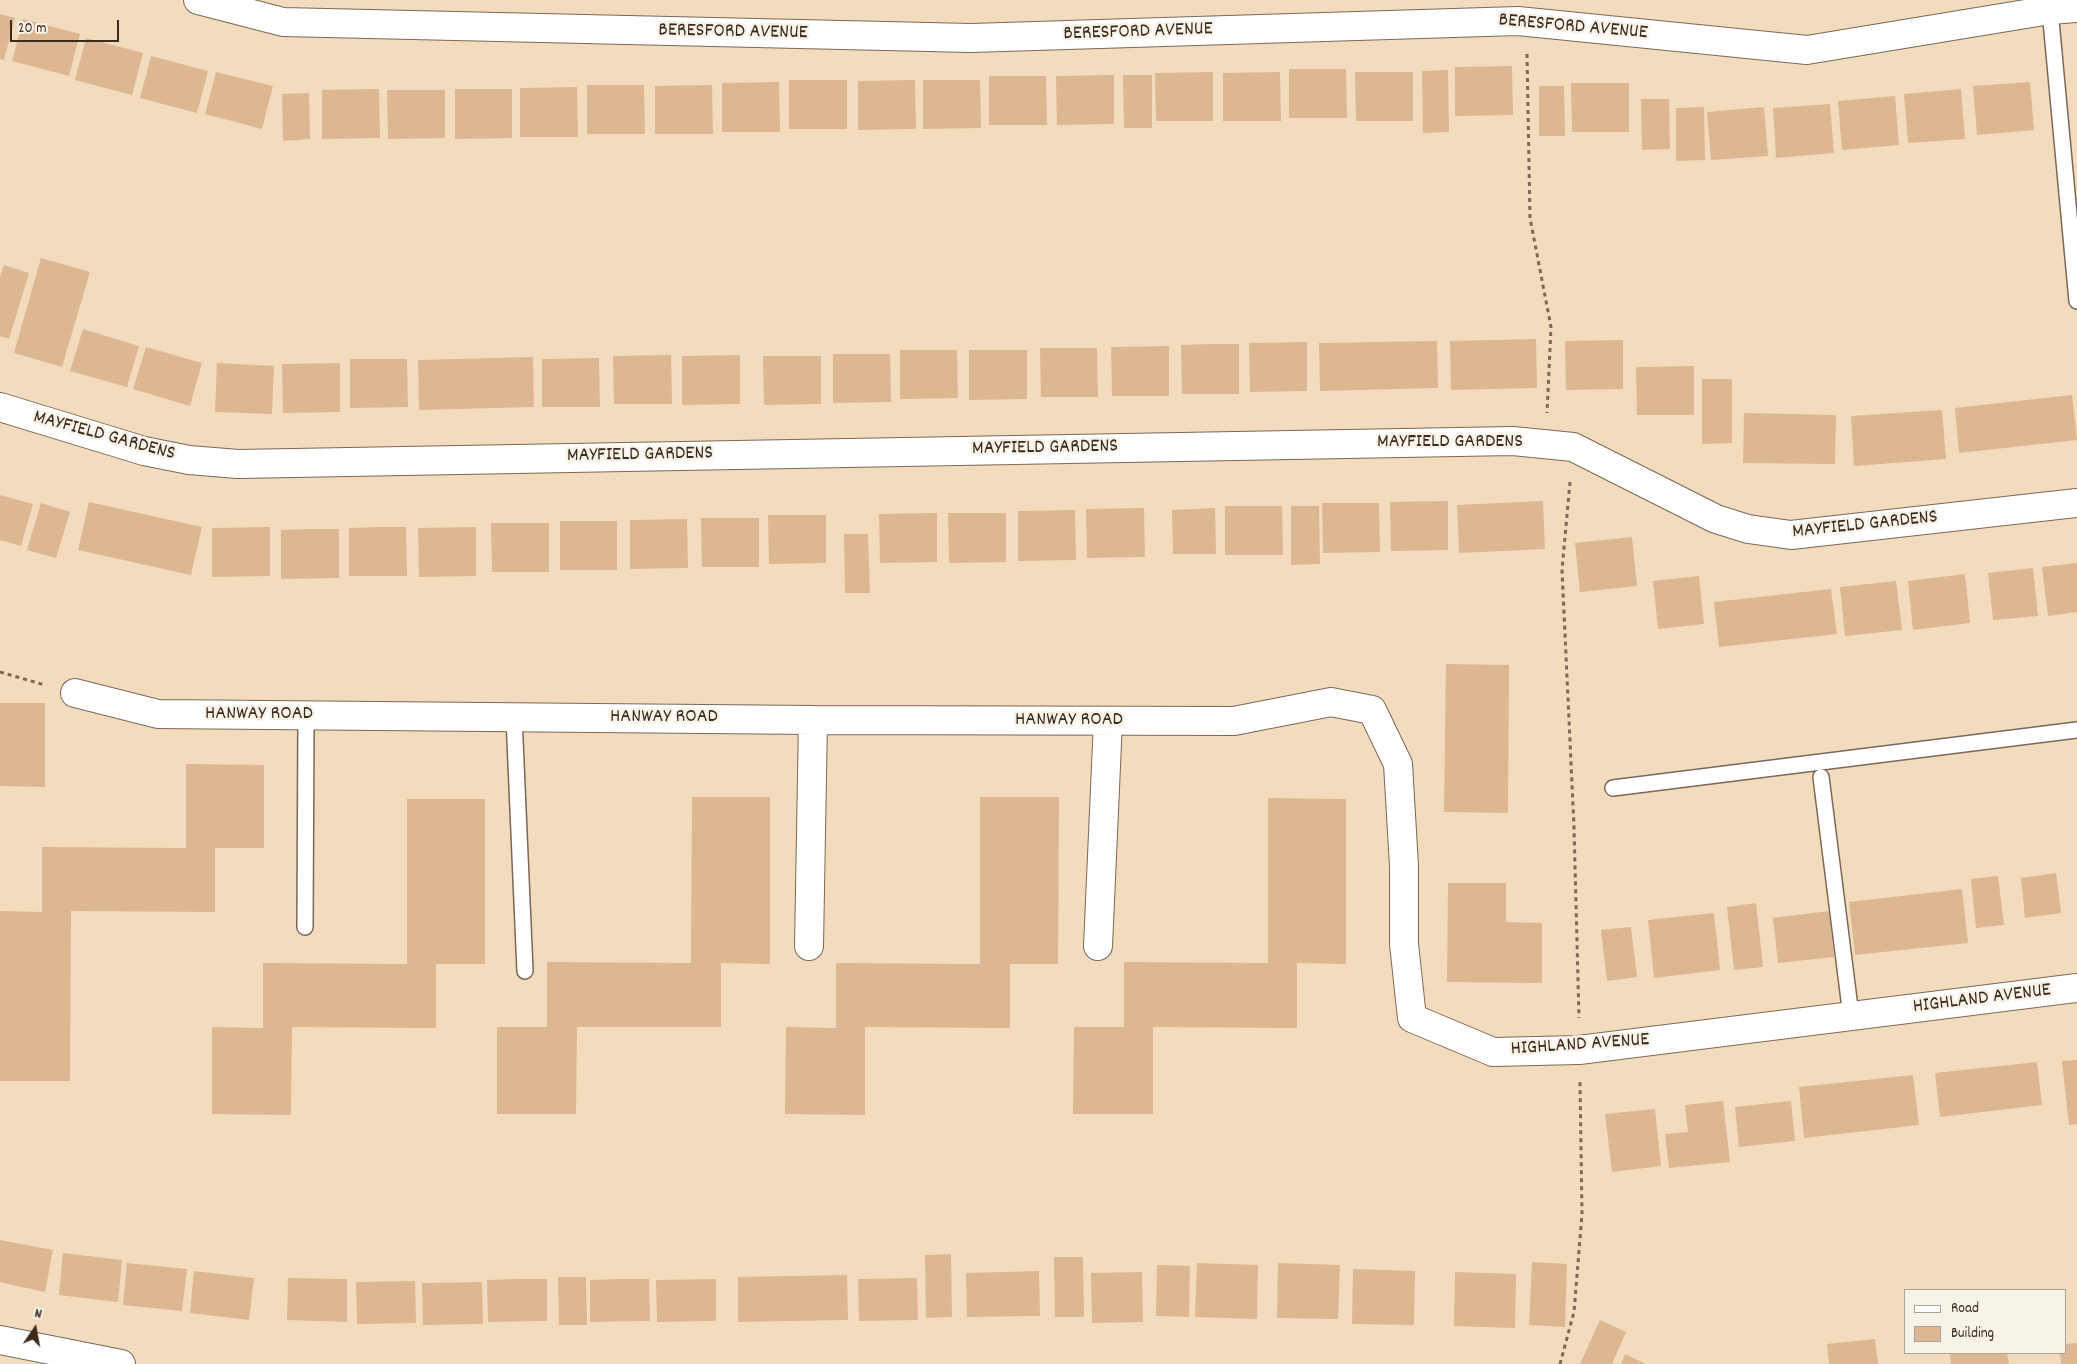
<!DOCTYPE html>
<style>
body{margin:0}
#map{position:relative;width:2077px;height:1364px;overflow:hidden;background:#f2dcbd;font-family:Dekko,sans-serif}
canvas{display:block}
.legend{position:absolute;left:1904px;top:1289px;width:162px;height:65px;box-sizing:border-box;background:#f7f3e8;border:1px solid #aca397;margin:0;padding:6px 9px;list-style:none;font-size:15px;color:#3b2a1e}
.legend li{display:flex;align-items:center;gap:10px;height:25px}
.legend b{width:25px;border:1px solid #aca397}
.north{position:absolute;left:10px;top:1304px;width:50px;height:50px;-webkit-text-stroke:4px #f7f3e8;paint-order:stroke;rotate:12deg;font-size:14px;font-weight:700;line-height:20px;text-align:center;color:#3b2a1e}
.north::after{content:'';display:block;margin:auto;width:18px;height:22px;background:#3b2a1e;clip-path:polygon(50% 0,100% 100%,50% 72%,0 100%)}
.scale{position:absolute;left:10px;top:20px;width:109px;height:22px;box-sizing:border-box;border:2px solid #3b2a1e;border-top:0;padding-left:6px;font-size:15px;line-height:18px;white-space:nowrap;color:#3b2a1e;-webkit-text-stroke:4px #f7f3e8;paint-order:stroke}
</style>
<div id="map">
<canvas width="2077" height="1364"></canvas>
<ul class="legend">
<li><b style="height:6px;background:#fff"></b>Road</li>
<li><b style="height:14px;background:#ddb792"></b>Building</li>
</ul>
<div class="north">N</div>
<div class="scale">20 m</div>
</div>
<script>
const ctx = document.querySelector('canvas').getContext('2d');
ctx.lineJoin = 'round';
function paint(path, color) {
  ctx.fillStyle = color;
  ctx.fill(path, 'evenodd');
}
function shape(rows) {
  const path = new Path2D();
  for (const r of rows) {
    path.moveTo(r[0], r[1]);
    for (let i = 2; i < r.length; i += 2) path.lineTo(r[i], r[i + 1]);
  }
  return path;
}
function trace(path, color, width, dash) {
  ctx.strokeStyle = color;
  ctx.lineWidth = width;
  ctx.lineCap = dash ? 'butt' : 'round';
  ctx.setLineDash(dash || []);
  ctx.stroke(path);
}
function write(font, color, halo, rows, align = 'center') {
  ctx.font = font + ' Dekko,sans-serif';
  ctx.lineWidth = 5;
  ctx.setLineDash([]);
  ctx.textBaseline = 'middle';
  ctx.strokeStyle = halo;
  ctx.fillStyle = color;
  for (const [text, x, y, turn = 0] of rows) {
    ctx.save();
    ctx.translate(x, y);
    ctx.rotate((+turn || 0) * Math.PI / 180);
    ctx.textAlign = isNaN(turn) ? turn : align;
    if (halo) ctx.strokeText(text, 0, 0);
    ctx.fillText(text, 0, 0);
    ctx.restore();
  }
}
const building = shape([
 [0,14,15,18,4,60,0,59],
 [23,19,80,34,69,76,12,61],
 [86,38,143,53,132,95,75,80],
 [151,56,208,71,197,113,140,98],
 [1512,66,1513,115,1455,116,1455,67],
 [1289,69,1346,69,1347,118,1289,118],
 [1448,70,1449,132,1423,133,1422,71],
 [216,72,273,86,262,129,205,114],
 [1213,72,1213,121,1156,121,1155,73],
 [1280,72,1281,121,1223,121,1223,73],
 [1355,72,1413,72,1413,121,1356,121],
 [1114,75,1114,124,1057,125,1056,76],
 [1123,75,1152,75,1152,128,1124,128],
 [989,76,1046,76,1047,125,989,125],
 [789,80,847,80,847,129,789,129],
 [915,80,916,129,858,130,858,81],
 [923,80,980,80,981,128,923,129],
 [779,82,780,132,722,132,722,83],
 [2030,82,2034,130,1977,135,1973,86],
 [1571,83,1629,83,1629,132,1572,132],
 [587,85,644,85,645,134,587,134],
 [712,85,713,134,655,134,655,86],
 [1539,86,1564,86,1565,136,1539,136],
 [577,87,578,137,520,137,520,88],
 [379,89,380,138,322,139,322,90],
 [455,89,512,89,512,138,455,139],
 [1961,89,1965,139,1908,143,1904,94],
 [387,90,445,90,445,138,388,139],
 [309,93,310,139,283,141,282,94],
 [1895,96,1899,145,1842,150,1838,101],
 [1641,99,1669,99,1670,149,1642,150],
 [1830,104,1834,153,1776,158,1773,108],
 [1704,107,1705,160,1676,161,1676,108],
 [1764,107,1768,156,1711,160,1707,112],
 [41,258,90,272,62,367,14,353],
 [4,265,29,273,9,339,0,336,0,277],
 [83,329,139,346,127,387,70,371],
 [1536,339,1537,388,1451,390,1450,341],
 [1623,340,1623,389,1566,390,1565,341],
 [1437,341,1438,388,1320,391,1319,343],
 [1307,342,1307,391,1250,392,1249,343],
 [1210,344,1239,344,1239,394,1182,394,1181,345],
 [1169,346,1169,396,1112,396,1111,347],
 [146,347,202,363,190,406,133,389],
 [1040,348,1097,348,1098,397,1041,397],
 [900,350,957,350,958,398,900,399],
 [969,350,1027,350,1027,399,969,400],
 [833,354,890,354,891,402,833,403],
 [671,355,672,404,614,404,613,356],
 [740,355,740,404,682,405,682,356],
 [763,356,821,356,821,404,764,405],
 [533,357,534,407,419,410,418,360],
 [599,358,600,407,542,407,542,359],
 [350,359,407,359,408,407,350,408],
 [217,363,274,366,272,414,215,412],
 [340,363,340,412,283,413,282,364],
 [1694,366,1694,415,1637,415,1636,367],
 [1702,379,1732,379,1732,443,1702,444],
 [2072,395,2077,440,1959,453,1955,408],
 [1942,410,1946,459,1854,466,1851,416],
 [1744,413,1836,415,1835,464,1743,463],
 [0,495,33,504,21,546,0,540],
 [1448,501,1448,550,1391,551,1390,502],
 [1543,501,1545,549,1459,553,1457,505],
 [89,502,202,527,191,575,78,550],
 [41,503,70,512,56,558,27,550],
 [1322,503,1379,503,1380,552,1323,553],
 [1225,506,1282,506,1283,555,1225,555],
 [1291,506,1319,506,1320,564,1291,565],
 [1144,508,1145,557,1087,558,1086,509],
 [1215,508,1216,554,1173,554,1172,510],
 [1075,510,1076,560,1018,561,1018,511],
 [937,513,937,562,880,563,879,514],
 [948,513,1006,513,1006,562,949,563],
 [768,515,826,515,826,563,769,564],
 [701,518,759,518,759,567,702,567],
 [687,519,688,568,630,569,630,520],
 [560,521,617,521,617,570,560,570],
 [491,523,549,523,549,572,492,572],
 [270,527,270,576,212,577,212,528],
 [378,527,406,527,407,576,349,576,349,528],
 [476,527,476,576,419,577,418,528],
 [310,529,339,529,339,578,281,579,281,530],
 [844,534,868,534,870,593,845,593],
 [1632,537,1637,586,1580,592,1575,543],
 [2077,563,2077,612,2048,616,2042,567],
 [2033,568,2038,616,1993,620,1988,573],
 [1965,574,1970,623,1913,630,1908,581],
 [1699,576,1704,624,1658,629,1653,581],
 [1896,581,1902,630,1845,636,1840,587],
 [1831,589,1837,634,1719,647,1714,602],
 [1446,664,1509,665,1508,813,1444,812],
 [0,703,45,703,45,787,0,786],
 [186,764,264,765,264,848,215,848,215,912,71,911,70,1081,0,1081,0,911,42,912,42,847,186,848],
 [692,797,770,797,770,964,721,963,721,1027,577,1027,576,1114,497,1114,497,1027,547,1027,547,962,691,963],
 [980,797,1059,797,1058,964,1010,964,1010,1028,865,1027,865,1115,785,1114,786,1027,836,1028,836,963,980,964],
 [1268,798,1346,799,1346,964,1297,963,1297,1028,1153,1027,1153,1114,1073,1114,1074,1027,1124,1027,1124,962,1268,963],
 [407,799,485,799,485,964,436,964,436,1028,292,1027,291,1115,212,1114,212,1027,263,1028,263,963,407,964],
 [2056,873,2061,913,2025,918,2021,878],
 [1998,876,2004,925,1976,928,1971,879],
 [1448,883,1506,883,1506,922,1542,923,1542,983,1447,982],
 [1962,889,1968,943,1855,955,1849,902],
 [1756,903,1763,967,1734,970,1727,907],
 [1829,911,1834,957,1778,963,1773,918],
 [1714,913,1720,970,1654,978,1648,920],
 [1631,927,1637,977,1607,981,1601,930],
 [2077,1060,2077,1124,2069,1125,2062,1061],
 [2037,1062,2042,1105,1940,1117,1935,1073],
 [1913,1075,1919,1125,1804,1138,1799,1087],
 [1723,1101,1730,1162,1669,1168,1665,1134,1688,1132,1685,1105],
 [1791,1101,1795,1141,1739,1147,1735,1107],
 [1655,1109,1661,1166,1612,1172,1605,1114],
 [0,1240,53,1250,45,1292,0,1282],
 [63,1253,122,1260,118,1302,59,1295],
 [951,1254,952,1317,926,1318,925,1255],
 [1054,1257,1083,1257,1084,1317,1055,1317],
 [1532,1262,1567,1264,1565,1327,1529,1325],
 [127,1263,187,1269,182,1311,123,1305],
 [1197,1263,1258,1265,1257,1319,1195,1317],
 [1278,1263,1340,1265,1338,1319,1277,1318],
 [1157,1265,1190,1266,1189,1317,1156,1316],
 [1353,1269,1415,1271,1414,1325,1352,1324],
 [194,1271,254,1278,249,1320,190,1313],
 [1039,1271,1040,1316,967,1317,966,1273],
 [1142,1272,1143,1322,1092,1323,1091,1273],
 [1455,1272,1516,1274,1515,1328,1454,1326],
 [847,1275,848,1320,738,1322,738,1277],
 [558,1277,586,1277,587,1325,559,1325],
 [288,1278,347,1279,347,1322,287,1320],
 [917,1278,918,1320,859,1321,858,1279],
 [517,1279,547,1279,547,1321,488,1322,487,1280],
 [619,1279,649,1279,650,1321,590,1322,590,1280],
 [716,1279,716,1321,657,1322,656,1280],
 [415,1281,416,1323,357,1324,356,1282],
 [482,1282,483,1324,423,1325,422,1283],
 [1600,1320,1626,1332,1612,1364,1580,1364],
 [1875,1339,1878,1364,1829,1364,1827,1344],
 [2077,1343,2077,1364,2061,1364,2060,1353,2066,1353,2066,1344],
 [1950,1353,2007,1353,2009,1364,1951,1364],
 [1625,1354,1646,1364,1621,1364]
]);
const path = shape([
 [1527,54,1530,218,1551,327,1547,413],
 [1570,482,1562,570,1574,827,1579,1018],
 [0,672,45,685],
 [1560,1364,1574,1312,1582,1214,1580,1082]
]);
const lane = shape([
 [2050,10,2077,301],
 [514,717,525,971],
 [1821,777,1851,1016],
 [1613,788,2077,730],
 [305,927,306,715]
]);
const street = shape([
 [198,0,283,22,971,38,1518,21,1807,50,2050,10,2077,8],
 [0,407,144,451,189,460,238,464,1513,441,1573,447,1716,519,1748,529,1791,535,2077,503],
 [75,693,158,714,813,720,1234,721,1331,702,1372,710,1398,764,1404,866,1404,944,1412,1018,1493,1052,1579,1050,2077,988],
 [809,946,813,720],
 [1098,946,1108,721],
 [0,1340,121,1364]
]);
const streetNames = [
 ["BERESFORD AVENUE",1573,28,5],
 ["BERESFORD AVENUE",733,33,1],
 ["BERESFORD AVENUE",1138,33,-2],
 ["MAYFIELD GARDENS",104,437,15],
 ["MAYFIELD GARDENS",1450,443],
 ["MAYFIELD GARDENS",1045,449,-1],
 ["MAYFIELD GARDENS",640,456,-1],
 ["MAYFIELD GARDENS",1865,526,-6],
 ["HANWAY ROAD",259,715],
 ["HANWAY ROAD",664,718],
 ["HANWAY ROAD",1069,721],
 ["HIGHLAND AVENUE",1982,1000,-7],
 ["HIGHLAND AVENUE",1580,1046,-4]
];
paint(building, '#ddb792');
trace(lane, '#7b6856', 18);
trace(street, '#7b6856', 30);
trace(path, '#7b6856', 3, [4, 4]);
trace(lane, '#fff', 15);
trace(street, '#fff', 28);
write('20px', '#3b2a1e', '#f7f3e8', streetNames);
</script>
